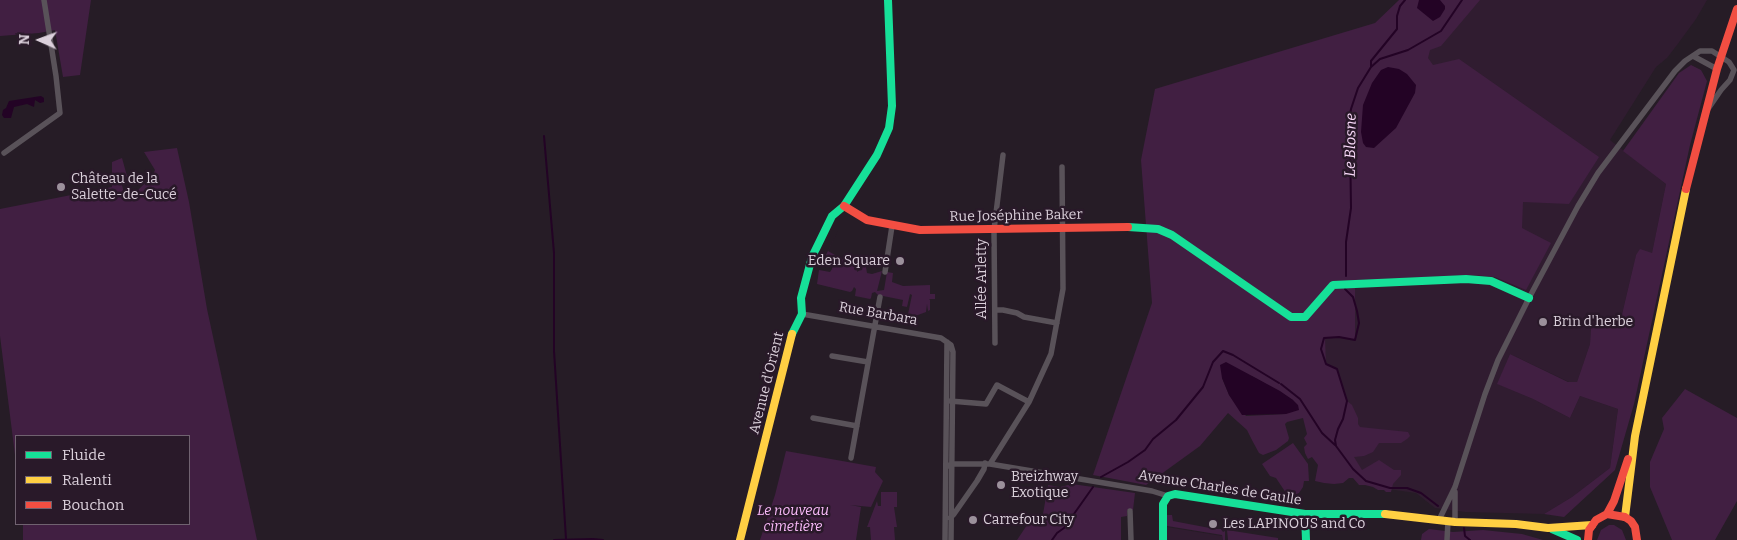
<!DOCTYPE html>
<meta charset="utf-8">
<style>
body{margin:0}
#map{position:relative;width:1737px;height:540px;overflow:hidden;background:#261c26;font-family:Bitter,serif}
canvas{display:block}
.legend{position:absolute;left:15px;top:435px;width:175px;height:90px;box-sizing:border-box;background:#291929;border:1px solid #706270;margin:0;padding:6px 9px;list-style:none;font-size:15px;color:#dbd0db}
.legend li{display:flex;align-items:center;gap:10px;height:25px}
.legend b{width:25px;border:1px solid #706270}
.north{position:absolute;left:15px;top:15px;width:50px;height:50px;-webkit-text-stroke:4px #291929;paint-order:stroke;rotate:272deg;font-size:14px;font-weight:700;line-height:20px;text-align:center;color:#dbd0db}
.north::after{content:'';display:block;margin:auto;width:18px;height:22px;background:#dbd0db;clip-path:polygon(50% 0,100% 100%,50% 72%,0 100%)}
</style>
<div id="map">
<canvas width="1737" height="540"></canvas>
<ul class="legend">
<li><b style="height:6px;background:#16e098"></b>Fluide</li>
<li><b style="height:6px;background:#ffcf43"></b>Ralenti</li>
<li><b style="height:6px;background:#f24e42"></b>Bouchon</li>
</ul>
<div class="north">N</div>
</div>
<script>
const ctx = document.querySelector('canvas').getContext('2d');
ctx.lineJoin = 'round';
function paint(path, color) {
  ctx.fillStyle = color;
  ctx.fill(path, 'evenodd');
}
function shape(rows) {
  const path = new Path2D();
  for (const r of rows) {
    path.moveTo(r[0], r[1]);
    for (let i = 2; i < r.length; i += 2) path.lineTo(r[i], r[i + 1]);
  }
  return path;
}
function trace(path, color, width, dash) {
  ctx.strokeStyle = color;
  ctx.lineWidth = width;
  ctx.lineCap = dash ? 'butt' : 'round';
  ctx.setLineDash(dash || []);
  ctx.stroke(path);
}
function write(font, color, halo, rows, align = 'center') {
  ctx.font = font + ' Bitter,serif';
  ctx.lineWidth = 5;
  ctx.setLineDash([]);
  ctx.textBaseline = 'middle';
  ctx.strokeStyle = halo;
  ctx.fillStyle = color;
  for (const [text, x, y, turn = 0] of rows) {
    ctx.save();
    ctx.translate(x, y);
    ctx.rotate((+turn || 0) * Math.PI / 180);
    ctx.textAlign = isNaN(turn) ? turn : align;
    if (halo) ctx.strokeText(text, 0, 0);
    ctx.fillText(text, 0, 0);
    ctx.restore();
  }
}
const built = shape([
 [1462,0,1707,0,1696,19,1677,45,1667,58,1656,67,1610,140,1666,184,1652,253,1636,255,1619,327,1591,328,1590,344,1577,382,1569,382,1510,354,1498,384,1533,399,1570,418,1580,396,1618,409,1610,468,1572,497,1544,514,1465,512,1435,508,1416,493,1381,488,1341,458,1326,364,1324,338,1339,337,1355,340,1350,139],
 [1167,527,1222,536,1223,540,1167,540]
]);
const green = shape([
 [0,0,91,0,80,75,63,77,55,30,39,33,0,36],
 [1399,0,1480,0,1441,46,1430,50,1428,58,1433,65,1459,59,1599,157,1569,204,1523,202,1522,228,1551,243,1526,290,1495,277,1472,275,1355,280,1355,340,1339,337,1325,338,1326,363,1337,369,1347,401,1352,405,1358,418,1358,424,1360,427,1408,432,1410,436,1407,439,1401,443,1379,443,1373,452,1364,456,1354,457,1362,470,1379,460,1394,470,1401,470,1401,475,1393,484,1391,492,1386,492,1384,490,1378,490,1373,487,1365,485,1359,485,1353,478,1349,478,1343,483,1334,484,1324,483,1315,481,1318,465,1312,457,1308,459,1305,453,1304,447,1307,444,1304,438,1307,434,1303,418,1287,422,1285,424,1289,438,1288,441,1276,450,1263,455,1259,453,1253,442,1247,430,1228,413,1200,446,1146,485,1093,475,1152,303,1141,160,1155,89,1375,23],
 [1252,376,1293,400,1286,414,1246,416,1229,395,1222,378],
 [1691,65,1701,70,1707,81,1690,145,1634,404,1615,470,1564,517,1544,514,1572,497,1610,468,1618,409,1580,396,1570,418,1533,399,1497,384,1510,354,1568,382,1577,382,1590,344,1591,327,1619,327,1636,255,1640,249,1652,253,1666,184,1623,151,1679,73],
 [177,148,189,202,207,309,257,540,23,540,23,524,189,524,189,436,16,436,16,463,0,336,0,209,112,187,112,162,122,158,127,176,122,185,125,197,135,196,139,189,153,175,155,170,144,152],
 [838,230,828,251,849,263,855,258,858,259,857,272,860,270,863,260,865,261,867,273,872,274,882,271,877,291,884,290,887,272,893,273,892,282,903,286,930,285,930,294,935,294,935,299,929,299,930,300,930,310,928,311,927,304,926,312,907,319,912,295,910,294,907,307,902,306,903,300,878,295,875,292,872,293,871,298,870,299,855,296,856,289,854,287,852,291,850,292,817,284,819,270,830,272,832,269,833,265,824,259],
 [1685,389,1737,418,1737,501,1715,540,1672,540,1650,487,1650,462,1664,429,1662,418],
 [1293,443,1308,464,1309,481,1304,481,1303,487,1299,493,1292,496,1286,493,1276,478,1270,476,1262,464],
 [786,451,876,467,875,472,883,481,871,507,850,505,861,507,856,540,760,540,775,495],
 [1072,484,1135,493,1133,510,1127,510,1127,516,1121,517,1121,540,1128,540,1017,540,1027,525,1043,514,1048,485,1060,487],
 [881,492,897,492,897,507,894,507,897,527,894,527,895,540,871,540,870,527,867,527,877,501,878,506,881,506],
 [1166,515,1172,515,1173,521,1215,529,1221,529,1223,532,1225,531,1225,540,1223,540,1222,535,1167,526],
 [1609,525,1614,525,1622,530,1626,540,1597,540,1601,530],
 [1429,529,1453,532,1483,530,1522,534,1543,540,1421,540,1422,534],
 [1227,530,1278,538,1278,540,1228,540]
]);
const water = shape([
 [1419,0,1440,0,1445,6,1445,9,1440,17,1433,21,1417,8],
 [1388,67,1399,69,1407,74,1416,85,1415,93,1396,128,1374,148,1366,147,1363,143,1361,132,1363,105,1372,83,1381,70],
 [41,96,44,98,44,102,40,103,35,100,34,107,27,104,14,107,11,118,4,118,2,115,3,110,6,108,9,101],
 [1226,362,1280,391,1293,400,1298,405,1299,410,1286,414,1242,415,1229,395,1222,378,1220,365]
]);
const stream = shape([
 [1371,67,1380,59,1408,50,1441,31,1462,0],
 [544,136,554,253,554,351,566,539],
 [1346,276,1346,242,1351,208,1350,139,1348,125,1351,109,1358,88,1371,67,1371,61,1397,29,1397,16,1400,6,1405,0],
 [1345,289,1353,297,1357,311,1359,323,1355,340,1339,337,1324,338,1321,349,1326,364,1337,369,1347,401,1343,419,1338,429,1335,440,1336,446,1353,469,1366,481,1390,488,1407,488,1421,493,1438,506],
 [1281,384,1300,399,1322,433,1335,445],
 [1101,477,1128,462,1145,450,1153,439,1176,420,1203,387,1213,362,1223,351,1233,355,1279,383],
 [1464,528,1465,536,1470,540],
 [554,540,593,539,603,540],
 [1052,540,1057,533,1064,528,1093,487]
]);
const street = shape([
 [1693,56,1717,69],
 [4,153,60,113,56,76,44,0],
 [885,272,892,226],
 [995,310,1003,310,1017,313,1024,317,1057,323],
 [802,314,941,338,951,345,953,352,951,540],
 [995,343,994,230,1003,155],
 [832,356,868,362],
 [950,401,986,404,997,385,1029,402],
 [813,418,857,426],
 [851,458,880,297],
 [990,464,1152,491,1168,496],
 [946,467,952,464,990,464,1029,402,1051,354,1063,289,1062,167],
 [1455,492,1455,522],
 [1130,511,1131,540],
 [950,518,954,514,977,481,984,469,985,463],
 [1439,520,1455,487,1485,394,1498,360,1529,298,1578,206,1598,173,1675,71,1685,61,1700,51,1712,51,1729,62,1734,70,1730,80,1721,90,1708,109],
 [945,540,947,342],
 [1447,540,1448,521]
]);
const fast = shape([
 [1128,227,1158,229,1172,235,1291,317,1305,317,1333,285,1466,279,1491,281,1529,298],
 [792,334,802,314,801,298,812,257,832,216,844,206,877,155,889,128,892,106,888,0],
 [1305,514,1306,540],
 [1552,529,1577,540],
 [1163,540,1163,504,1168,496,1175,494,1305,514,1385,514]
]);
const slow = shape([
 [1385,514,1455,522,1516,524,1548,528,1592,525],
 [1625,517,1635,436,1686,189],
 [740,540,792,334]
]);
const jam = shape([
 [1686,189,1717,69,1737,9],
 [844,206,867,220,920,230,1128,227],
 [1607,514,1614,501,1628,459],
 [1588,540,1589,530,1596,520,1607,514,1625,517,1631,521,1635,527,1637,540]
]);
const markers = [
 [61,187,5,"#9c919c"],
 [900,261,5,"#9c919c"],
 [1543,322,5,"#9c919c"],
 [1001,485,5,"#9c919c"],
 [973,520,5,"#9c919c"],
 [1213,524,5,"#9c919c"]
];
const poiNames = [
 ["Château de la",71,179],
 ["Salette-de-Cucé",71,195],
 ["Eden Square",890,261,"right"],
 ["Brin d'herbe",1553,322],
 ["Breizhway",1011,477],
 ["Exotique",1011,493],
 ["Carrefour City",983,520],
 ["Les LAPINOUS and Co",1223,524]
];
const streetNames = [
 ["Rue Joséphine Baker",1016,216,-1],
 ["Allée Arletty",982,279,-90],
 ["Rue Barbara",878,314,10],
 ["Avenue d'Orient",767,383,-76],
 ["Avenue Charles de Gaulle",1220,488,9]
];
const parkNames = [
 ["Le nouveau",793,511],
 ["cimetière",793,527]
];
const waterNames = [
 ["Le Blosne",1351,145,-89]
];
paint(built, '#301c30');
paint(green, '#411f42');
paint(water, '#230325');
trace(stream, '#230325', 2);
trace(street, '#595259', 5.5);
trace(fast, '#16e098', 8);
trace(slow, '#ffcf43', 8);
trace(jam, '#f24e42', 8);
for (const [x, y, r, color] of markers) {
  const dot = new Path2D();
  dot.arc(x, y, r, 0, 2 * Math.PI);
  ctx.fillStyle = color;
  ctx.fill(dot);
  trace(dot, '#291929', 2);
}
write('14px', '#dbd0db', '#291929', poiNames, 'left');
write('14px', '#dbd0db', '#291929', streetNames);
write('italic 14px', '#fabbfa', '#291929', parkNames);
write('italic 15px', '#f8d8f8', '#291929', waterNames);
</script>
